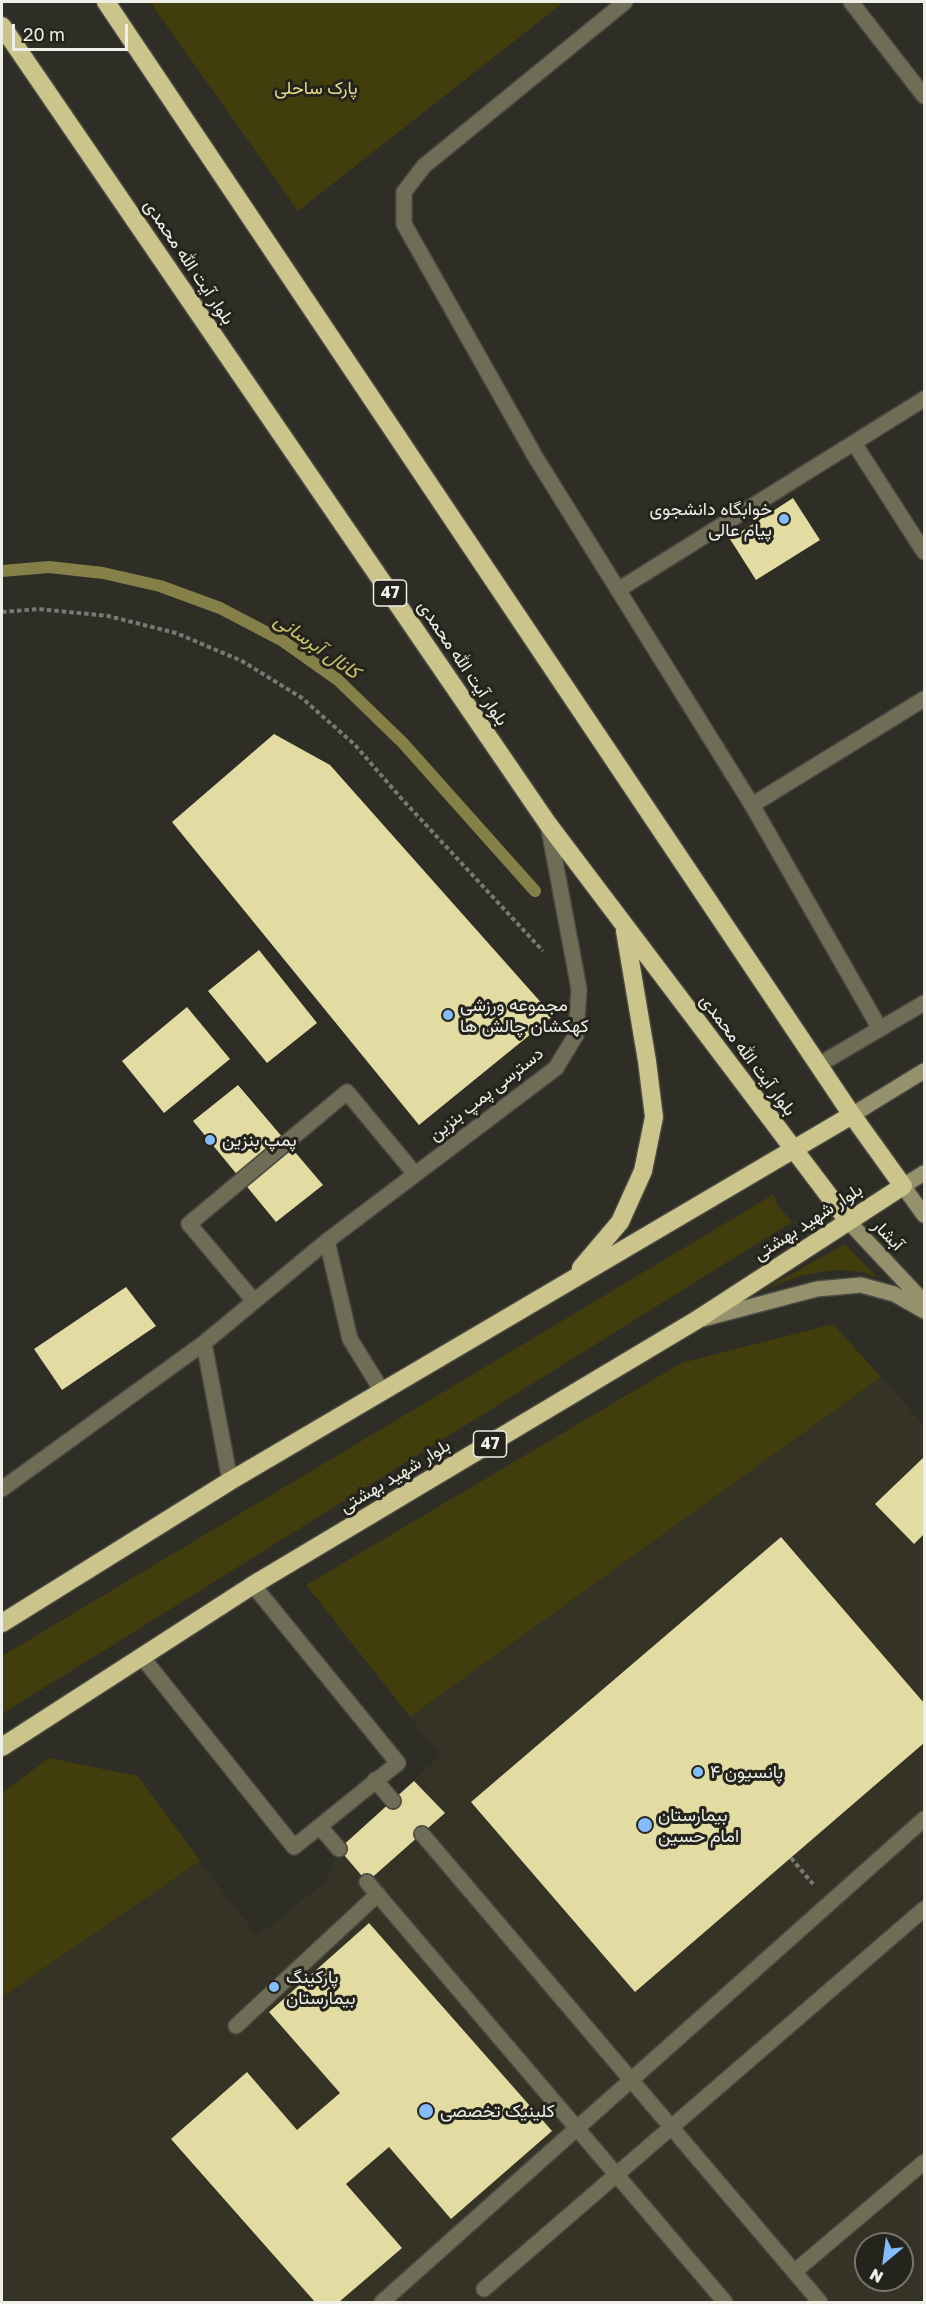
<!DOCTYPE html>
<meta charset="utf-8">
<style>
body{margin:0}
#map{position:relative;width:926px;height:2304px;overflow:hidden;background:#2e2d26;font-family:"Golos Text",sans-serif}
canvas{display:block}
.frame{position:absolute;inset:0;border:3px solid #efefea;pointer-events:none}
.north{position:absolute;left:854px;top:2232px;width:60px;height:60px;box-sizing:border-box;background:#24241c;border:2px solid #75756e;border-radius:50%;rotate:209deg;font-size:16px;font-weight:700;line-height:24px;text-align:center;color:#efefea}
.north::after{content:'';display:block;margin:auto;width:21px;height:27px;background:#84bcfb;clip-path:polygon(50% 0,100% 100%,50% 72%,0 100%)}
.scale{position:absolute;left:12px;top:24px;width:116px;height:27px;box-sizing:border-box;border:3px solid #efefea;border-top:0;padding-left:8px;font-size:18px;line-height:21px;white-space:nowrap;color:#efefea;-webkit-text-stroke:4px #24241c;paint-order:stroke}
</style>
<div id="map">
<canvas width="926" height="2304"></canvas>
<div class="frame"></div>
<div class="north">N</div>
<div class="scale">20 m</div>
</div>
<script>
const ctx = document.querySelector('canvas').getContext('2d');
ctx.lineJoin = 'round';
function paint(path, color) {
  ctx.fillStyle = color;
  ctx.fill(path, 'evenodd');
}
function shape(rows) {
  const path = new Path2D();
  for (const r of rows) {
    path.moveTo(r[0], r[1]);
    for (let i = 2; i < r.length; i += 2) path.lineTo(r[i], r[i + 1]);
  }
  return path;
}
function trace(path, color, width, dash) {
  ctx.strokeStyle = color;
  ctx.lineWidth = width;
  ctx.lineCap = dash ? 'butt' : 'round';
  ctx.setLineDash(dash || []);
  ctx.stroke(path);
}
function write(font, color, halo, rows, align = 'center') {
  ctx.font = font + ' "Golos Text",Vazirmatn,sans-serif';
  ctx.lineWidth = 6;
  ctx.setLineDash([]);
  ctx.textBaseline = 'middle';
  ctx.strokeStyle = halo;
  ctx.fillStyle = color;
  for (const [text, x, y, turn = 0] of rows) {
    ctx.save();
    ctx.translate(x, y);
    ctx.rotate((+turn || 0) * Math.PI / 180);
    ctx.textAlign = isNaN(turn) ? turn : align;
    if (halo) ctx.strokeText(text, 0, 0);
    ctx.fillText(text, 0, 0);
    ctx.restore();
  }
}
const built = shape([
 [881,1377,924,1425,924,2302,2,2302,2,1997,200,1861,257,1936,324,1883,339,1849,440,1756,410,1717],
 [866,2244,902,2244,902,2280,866,2280]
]);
const green = shape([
 [150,2,564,2,298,211],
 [774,1194,777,1205,792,1222,2,1714,2,1656],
 [845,1244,878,1278,863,1272,840,1270,819,1272,797,1277,763,1290],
 [833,1324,881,1377,410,1717,306,1585,681,1363],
 [49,1758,138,1776,200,1861,2,1997,2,1793]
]);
const stream = shape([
 [2,571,49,567,103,573,160,586,220,608,283,641,338,680,403,743,535,891]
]);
const building = shape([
 [793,498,820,540,756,580,730,539],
 [274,734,330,765,553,1016,419,1125,172,822],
 [259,950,317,1023,267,1063,208,991],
 [187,1007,230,1059,164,1113,122,1061],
 [238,1085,323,1185,276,1222,193,1121],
 [126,1287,156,1326,62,1390,34,1349],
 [924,1457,924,1534,914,1544,875,1504],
 [781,1537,924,1703,924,1743,635,1992,471,1802],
 [414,1781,445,1813,367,1882,339,1849],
 [369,1923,552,2131,451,2219,389,2147,346,2184,402,2248,339,2302,315,2302,171,2139,247,2072,297,2130,340,2093,269,2012]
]);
const path = shape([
 [2,612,38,609,108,616,176,633,242,661,302,698,355,745,401,798,543,951],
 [791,1858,813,1884]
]);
const lane = shape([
 [625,2,424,166,404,192,404,224,536,458,752,805,880,1029],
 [820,1064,924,1003],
 [327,1241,350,1339,382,1391],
 [254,1301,189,1224,347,1092,415,1174],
 [204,1343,230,1481],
 [2,1489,204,1343,327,1241,556,1068,576,1035,579,989,548,824],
 [142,1657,294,1847,398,1763,253,1585],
 [375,1780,393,1801],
 [320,1827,339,1849],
 [422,1834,820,2302],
 [367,1882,725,2302],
 [236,2026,378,1894],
 [794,2272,924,2162],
 [484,2289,924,1909],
 [382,2302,924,1819]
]);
const street = shape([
 [851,2,924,96],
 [854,443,924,552],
 [618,590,924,399],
 [752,805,924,699]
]);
const secondary = shape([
 [852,1115,924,1071],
 [924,1173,903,1186,924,1215],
 [848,1221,924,1302],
 [703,1319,817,1289,861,1285,894,1294,924,1311]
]);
const highway = shape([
 [2,26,548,824,848,1221],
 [581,1268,620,1222,643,1171,654,1117,647,1061,625,931],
 [2,1623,230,1481,852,1115],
 [2,1747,253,1585,695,1321,903,1186,852,1115,106,2]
]);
const markers = [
 [784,519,6,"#84bcfb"],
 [448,1015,6,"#84bcfb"],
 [210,1140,6,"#84bcfb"],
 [698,1772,6,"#84bcfb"],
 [645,1825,8,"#84bcfb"],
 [274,1987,6,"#84bcfb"],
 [426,2111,8,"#84bcfb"]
];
const shields = [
 [390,593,33],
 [490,1444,33]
];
const shieldNames = [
 ["47",390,593],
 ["47",490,1444]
];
const parkNames = [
 ["پارک ساحلی",316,88]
];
const streetNames = [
 ["بلوار آیت الله محمدی",189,262,56],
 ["بلوار آیت الله محمدی",463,663,56],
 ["بلوار آیت الله محمدی",748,1055,53],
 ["دسترسی پمپ بنزین",486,1094,-38],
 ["بلوار شهید بهشتی",808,1222,-33],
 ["آبشار",888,1235,46],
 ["بلوار شهید بهشتی",395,1476,-31]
];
const poiNames = [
 ["خوابگاه دانشجوی",772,509,"right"],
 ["پیام عالی",772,530,"right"],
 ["مجموعه ورزشی",460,1005],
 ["کهکشان چالش ها",460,1026],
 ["پمپ بنزین",222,1140],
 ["پانسیون ۴",710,1772],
 ["بیمارستان",658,1815],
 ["امام حسین",658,1836],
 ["پارکینگ",286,1977],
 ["بیمارستان",286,1998],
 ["کلینیک تخصصی",440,2111]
];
const waterNames = [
 ["کانال آبرسانی",317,646,35]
];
paint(built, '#353325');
paint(green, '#423d0d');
trace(stream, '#857f48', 12);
paint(building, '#e3dca2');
trace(lane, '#494841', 18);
trace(street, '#494841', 18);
trace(secondary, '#494841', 18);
trace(highway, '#494841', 21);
trace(path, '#797872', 4, [4.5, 3]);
trace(lane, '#6f6d56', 15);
trace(street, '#6f6d56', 15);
trace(secondary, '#95916c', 15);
trace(highway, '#cbc58c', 18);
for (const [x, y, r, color] of markers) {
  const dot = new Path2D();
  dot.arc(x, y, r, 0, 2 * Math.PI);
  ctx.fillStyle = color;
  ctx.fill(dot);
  trace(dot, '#24241c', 2);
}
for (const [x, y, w] of shields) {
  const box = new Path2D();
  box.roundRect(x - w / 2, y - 13, w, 26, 4.5);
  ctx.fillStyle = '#24241c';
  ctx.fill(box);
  trace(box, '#efefea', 1.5);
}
write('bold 16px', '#efefea', null, shieldNames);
write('18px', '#e6dc89', '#24241c', parkNames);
write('18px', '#efefea', '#24241c', streetNames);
write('18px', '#efefea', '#24241c', poiNames, 'left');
write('italic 20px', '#cbc16e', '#24241c', waterNames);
</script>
